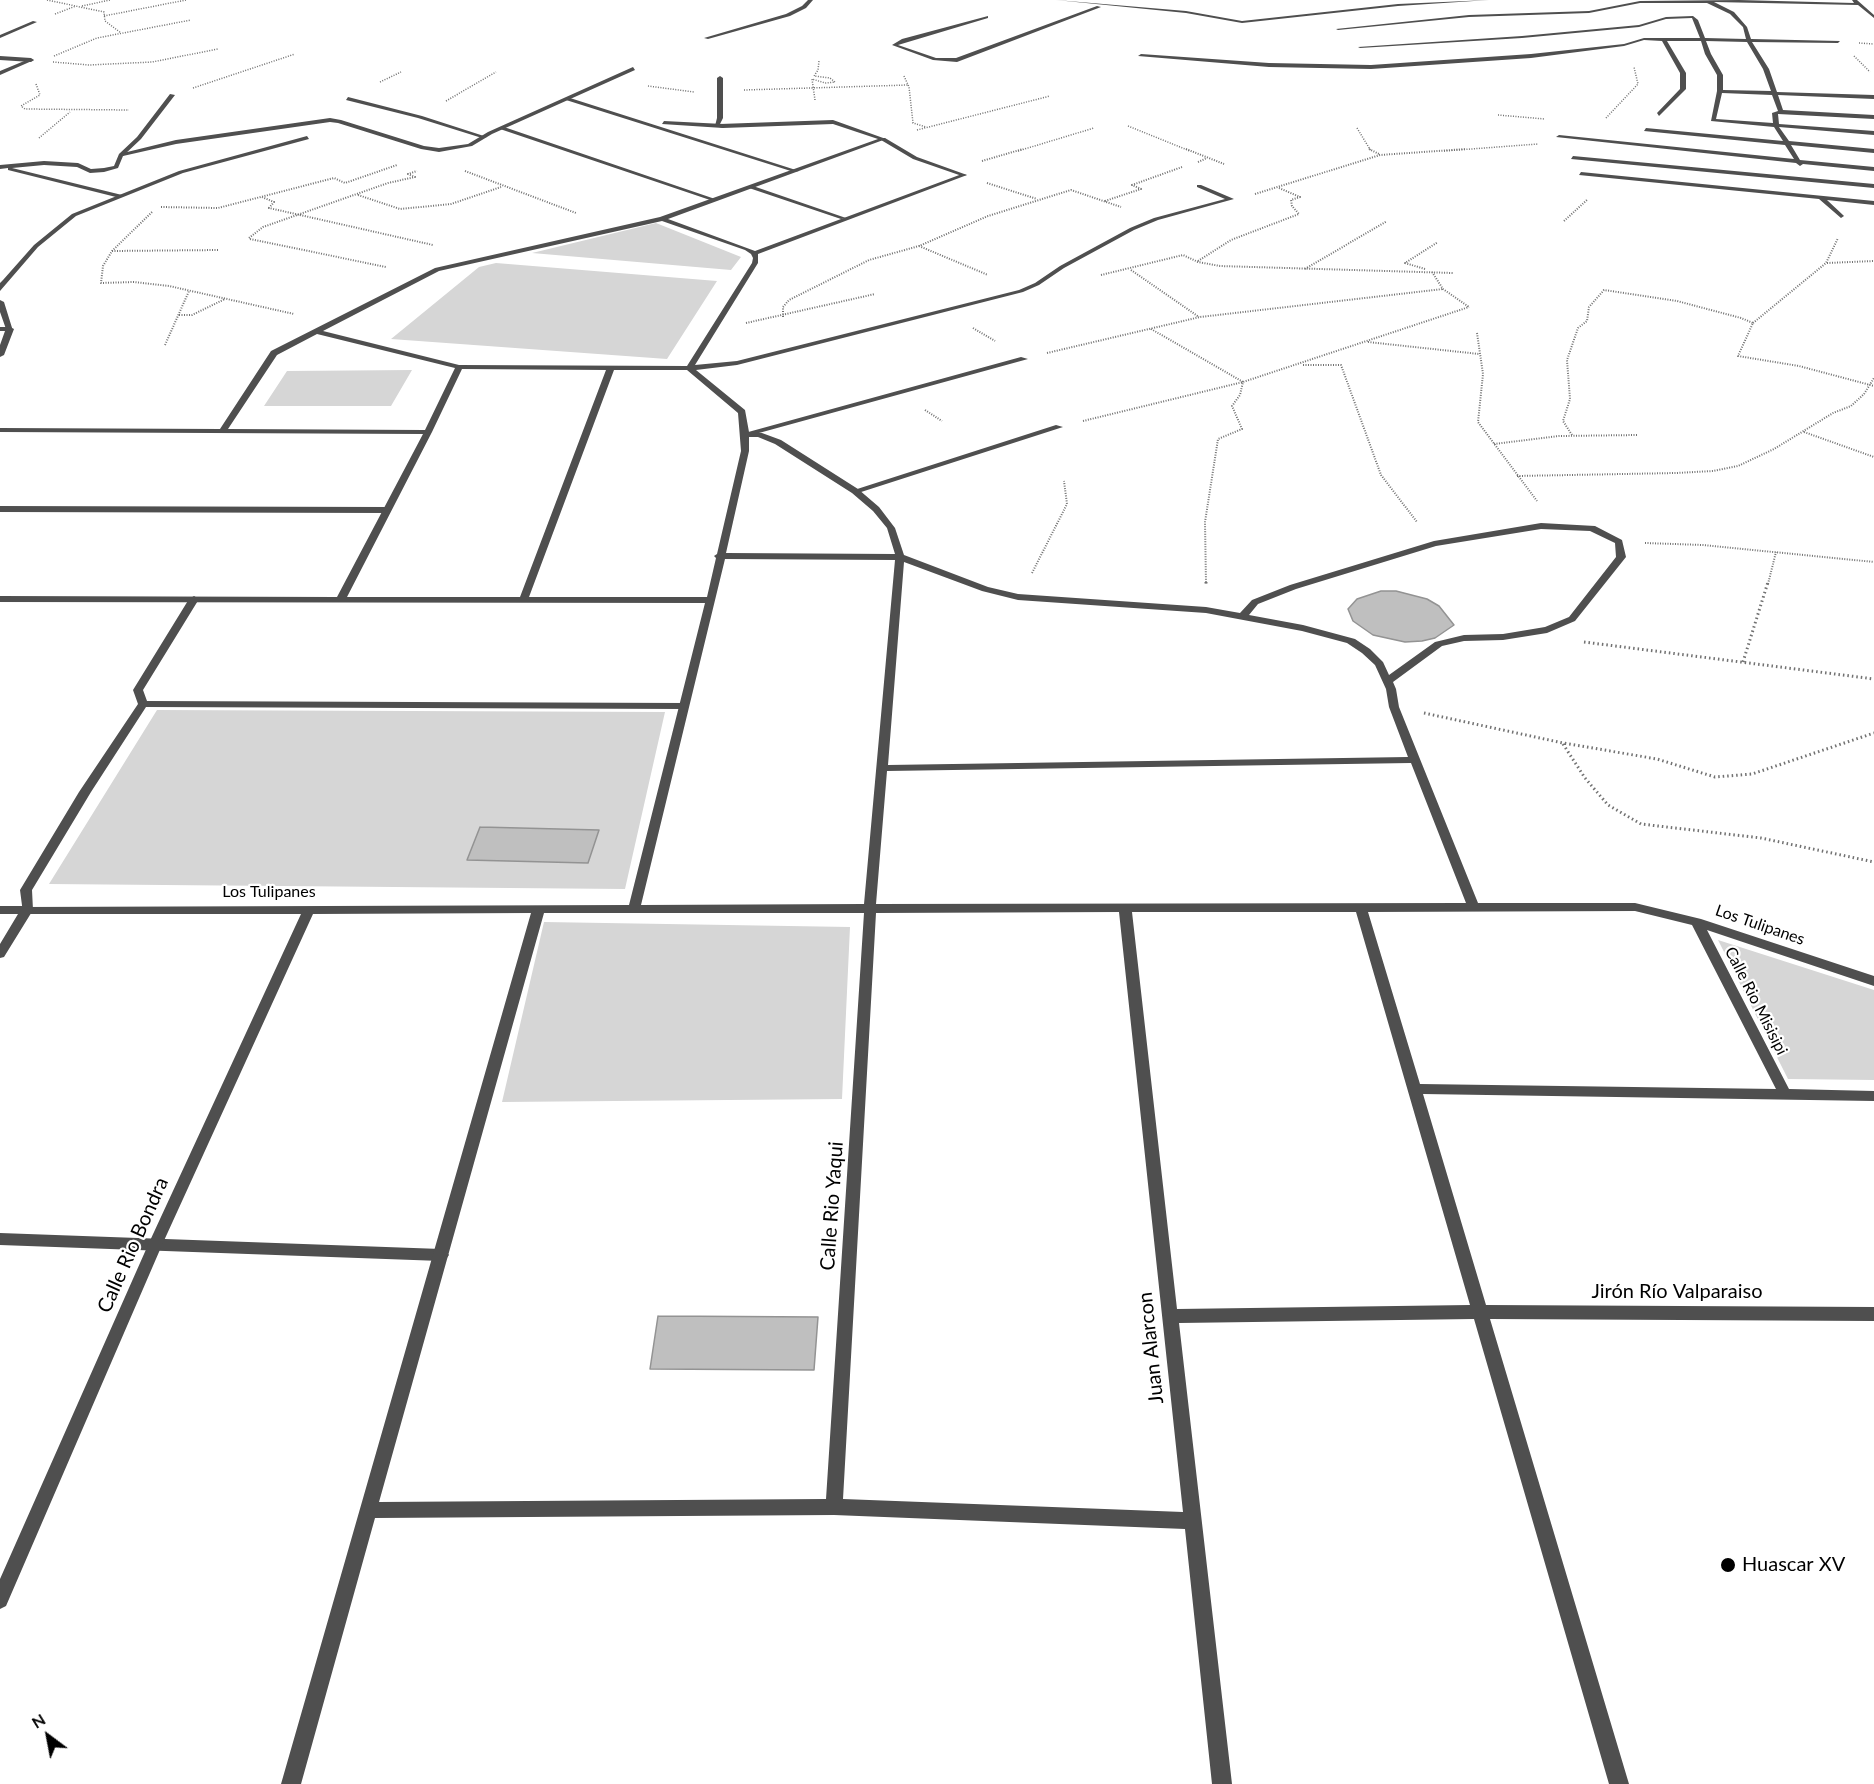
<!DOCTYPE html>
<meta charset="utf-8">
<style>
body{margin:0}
#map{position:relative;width:1874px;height:1784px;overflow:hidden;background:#fff;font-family:Lato,sans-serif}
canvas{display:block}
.north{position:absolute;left:18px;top:1706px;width:60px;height:60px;-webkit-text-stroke:4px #fff;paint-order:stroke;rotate:328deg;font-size:16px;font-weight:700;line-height:24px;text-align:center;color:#000}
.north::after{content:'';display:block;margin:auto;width:21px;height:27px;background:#000;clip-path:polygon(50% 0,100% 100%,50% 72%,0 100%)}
</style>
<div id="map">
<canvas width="1874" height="1784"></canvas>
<div class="north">N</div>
</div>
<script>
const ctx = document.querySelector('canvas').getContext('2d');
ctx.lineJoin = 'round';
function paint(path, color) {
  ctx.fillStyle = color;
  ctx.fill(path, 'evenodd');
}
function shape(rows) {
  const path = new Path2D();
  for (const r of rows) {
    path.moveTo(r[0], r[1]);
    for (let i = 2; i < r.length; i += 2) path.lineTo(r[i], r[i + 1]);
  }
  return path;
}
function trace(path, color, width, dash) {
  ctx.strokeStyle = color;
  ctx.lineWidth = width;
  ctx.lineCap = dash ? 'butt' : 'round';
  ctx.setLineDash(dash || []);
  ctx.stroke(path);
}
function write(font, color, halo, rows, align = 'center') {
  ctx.font = font + ' Lato,sans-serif';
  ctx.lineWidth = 4.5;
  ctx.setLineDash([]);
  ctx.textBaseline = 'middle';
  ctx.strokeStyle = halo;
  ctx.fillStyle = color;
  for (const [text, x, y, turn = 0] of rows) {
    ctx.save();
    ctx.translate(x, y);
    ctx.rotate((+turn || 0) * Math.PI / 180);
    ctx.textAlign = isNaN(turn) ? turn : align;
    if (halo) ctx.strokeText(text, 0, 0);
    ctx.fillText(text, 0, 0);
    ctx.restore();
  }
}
const green = shape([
 [656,223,741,257,731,270,532,253],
 [496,263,717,281,667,359,391,339,479,267],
 [412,370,391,406,264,406,287,371],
 [157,710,665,712,625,889,49,884],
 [544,922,850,927,842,1099,502,1102],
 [1718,940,1874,990,1874,1080,1788,1079]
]);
const building = shape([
 [1381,591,1396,591,1427,599,1439,606,1454,625,1435,638,1422,641,1405,642,1373,635,1353,621,1348,609,1357,599,1381,591],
 [480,827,599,830,588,863,467,860,480,827],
 [658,1316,818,1317,814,1370,650,1369,658,1316]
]);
const pathFar2 = shape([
 [47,0,104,12,105,21,121,33],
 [82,6,110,0],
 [55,14,76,6],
 [104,16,186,0],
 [1859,43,1874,44],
 [54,56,97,38,191,20],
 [1854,56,1870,72],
 [53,62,89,65,152,62,218,49],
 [904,76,909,87,913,123,926,127],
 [380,82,401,72],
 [36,84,40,95,21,106,25,109,129,110],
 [648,86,694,92],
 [193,88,295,54],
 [744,90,908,85],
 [815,100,812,79,825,83,835,82,830,78,814,76,818,70,819,61],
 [446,101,496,72],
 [1498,115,1545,119],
 [1606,118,1638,84,1634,67],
 [1128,126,1190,151],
 [1357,128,1371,151],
 [917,130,1050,96],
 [39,138,70,112],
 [1018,151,1094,128],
 [1444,151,1538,144]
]);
const pathFar1 = shape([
 [1186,149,1224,164],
 [1369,149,1379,154],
 [982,161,1023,149],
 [1198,162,1207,158],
 [465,171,576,213],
 [987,183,1037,199],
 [1255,194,1380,155,1466,149],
 [358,195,400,209,451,204,501,187],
 [262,197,274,202,269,208,433,245],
 [1105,201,1141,189,1132,185,1182,167],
 [161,207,218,208,334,178,345,183,397,165],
 [152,212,112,251,103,266,101,283,134,282,169,286,294,314],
 [1564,221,1588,199],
 [249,238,263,227,388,183,415,177,408,174,417,171],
 [250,239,386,267],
 [919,246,988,275],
 [112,251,219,250],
 [1198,261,1231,240,1299,214,1292,206,1291,200,1300,197,1279,188],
 [1827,263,1874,261],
 [1305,269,1387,221],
 [1425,269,1405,263,1438,242],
 [1131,270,1199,317],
 [1432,272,1443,289,1469,307],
 [1101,275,1183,255,1198,262,1220,266,1453,273],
 [179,315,192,315,225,299],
 [783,317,783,307,789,300,869,260,919,246,988,216,1071,190,1121,207],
 [746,323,875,294],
 [1753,323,1826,263,1838,238],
 [973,328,995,341],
 [1151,329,1243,382,1240,395,1232,406,1242,429,1218,439,1205,522,1206,584],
 [1477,333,1483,374,1478,422,1537,501],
 [1368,342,1479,354],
 [165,345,189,291],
 [1047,353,1200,317,1443,289],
 [1303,365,1341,365,1381,475,1417,522],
 [925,410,942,421],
 [1083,421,1243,382,1469,307],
 [1804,432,1874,457],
 [1572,435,1563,421,1570,399,1567,360,1578,328,1587,321,1589,307,1604,290,1677,301,1741,318,1753,323,1738,356,1799,366,1874,386],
 [1494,444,1559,436,1638,435],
 [1517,476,1676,473,1713,471,1738,466,1774,449,1833,413,1851,406,1864,394,1874,378],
 [1645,543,1703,545,1874,562],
 [1032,573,1067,504,1064,481],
 [1768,584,1776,552]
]);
const path = shape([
 [1206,582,1206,585],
 [1584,642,1874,679],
 [1743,662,1768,582],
 [1424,713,1563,743,1657,759,1715,777,1752,774,1874,733],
 [1563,744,1585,778,1608,805,1641,824,1761,838,1874,862]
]);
const service = shape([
 [33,21,37,22,0,38,0,35,33,21],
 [0,56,31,58,34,60,31,62,0,60,0,56],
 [170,94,175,95,141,139,123,156,119,156,119,154,137,137,170,94],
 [348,97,422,116,487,137,482,138,418,118,346,100,348,97],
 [566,98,570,98,799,171,794,172,566,100,566,98],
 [664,121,723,124,726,126,723,128,662,124,664,121],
 [500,127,504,127,718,200,713,201,500,129,500,127],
 [307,136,309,139,183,173,76,216,38,247,0,291,0,283,3,280,34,245,72,214,179,171,307,136],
 [881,138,885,138,917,157,967,175,962,176,913,159,881,140,881,138],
 [749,186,753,186,846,218,841,219,749,188,749,186],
 [0,300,4,302,13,331,6,329,0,312,0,300],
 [1021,357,1028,359,748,436,741,434,1021,357],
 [1056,425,1063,427,858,493,851,491,1056,425],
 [0,506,387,507,391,510,387,513,0,512,0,506],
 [194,596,199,599,143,690,147,701,684,703,689,706,684,709,146,707,91,792,32,890,33,910,31,913,23,913,20,890,79,792,138,704,133,690,189,599,194,596],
 [0,1233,441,1249,446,1251,449,1255,446,1259,441,1261,0,1245,0,1233]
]);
const minor = shape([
 [808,0,813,0,806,8,790,16,708,39,704,38,786,14,802,6,808,0],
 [1056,0,1186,11,1242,21,1398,4,1489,0,1398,6,1242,23,1186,13,1056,0],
 [1739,0,1854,3,1852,0,1857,0,1874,15,1874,18,1858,5,1714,2,1734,12,1747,27,1751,39,1840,41,1838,43,1752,42,1769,69,1777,92,1874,95,1874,99,1778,95,1783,110,1874,115,1874,119,1778,114,1779,124,1874,131,1874,135,1779,127,1789,141,1874,149,1874,153,1791,145,1800,160,1874,167,1874,171,1803,164,1800,166,1796,163,1556,137,1559,135,1794,159,1785,145,1644,131,1646,128,1783,141,1774,127,1711,121,1717,91,1717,75,1705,54,1701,41,1667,41,1686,73,1686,89,1659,116,1657,113,1680,89,1680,73,1662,41,1644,40,1624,46,1531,58,1371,69,1269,67,1138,56,1141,54,1269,63,1371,65,1531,54,1624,44,1644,38,1700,38,1692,18,1666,19,1639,27,1522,38,1360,48,1358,47,1522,36,1639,25,1666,17,1693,16,1698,20,1705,38,1746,39,1743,27,1730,14,1707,3,1640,3,1589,13,1469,17,1338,30,1336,29,1469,15,1589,11,1640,1,1739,0],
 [1706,41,1747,42,1763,69,1771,91,1723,90,1723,75,1711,54,1706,41],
 [1722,93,1772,95,1778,111,1772,113,1773,123,1716,119,1722,93],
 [1097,6,1101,7,957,62,933,60,892,45,902,39,988,16,988,18,898,45,936,58,956,58,1097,6],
 [29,59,34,60,0,75,0,71,29,59],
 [633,67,635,70,492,134,472,146,439,152,421,149,338,123,330,122,176,144,123,156,118,168,104,172,90,173,77,167,44,165,12,168,122,195,120,198,8,170,8,168,0,169,0,165,44,161,78,163,91,169,104,168,114,166,119,154,176,140,330,118,341,120,424,146,439,148,468,144,488,132,633,67],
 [720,76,723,78,723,118,720,124,833,120,886,139,668,219,755,251,962,174,967,175,758,254,758,263,695,365,737,361,1019,290,1035,283,1060,266,1130,228,1154,218,1225,199,1197,187,1197,185,1201,185,1234,199,1158,220,1134,230,1064,268,1039,285,1023,292,737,365,696,370,745,410,749,432,762,433,781,440,858,489,879,507,895,528,904,555,988,587,1018,594,1206,607,1240,613,1252,600,1290,585,1434,541,1541,523,1595,526,1622,540,1626,557,1575,621,1547,633,1503,640,1464,641,1442,646,1393,682,1396,689,1399,707,1478,903,1635,903,1701,919,1874,976,1874,986,1707,930,1789,1089,1874,1091,1874,1101,1423,1094,1486,1305,1874,1307,1874,1321,1490,1319,1629,1784,1609,1784,1474,1319,1179,1323,1232,1784,1212,1784,1185,1529,834,1515,375,1518,301,1784,281,1784,531,913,313,914,162,1245,6,1606,0,1609,0,1579,148,1245,301,914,27,914,23,913,21,910,23,907,629,905,705,603,0,602,0,596,337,597,423,434,0,432,0,428,220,429,271,351,435,268,660,217,878,139,833,124,723,128,715,126,717,118,717,78,720,76],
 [662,221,745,250,751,254,753,258,752,263,687,366,459,365,323,331,439,271,662,221],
 [317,334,455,368,425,430,228,429,277,355,317,334],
 [462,369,606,370,520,597,347,597,432,432,462,369],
 [614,370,687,370,738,413,741,451,717,554,714,556,716,558,707,597,529,597,614,370],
 [749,437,758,437,775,444,852,493,873,511,887,528,895,554,726,553,749,451,749,437],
 [1541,529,1590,531,1615,543,1616,557,1569,617,1545,627,1503,634,1464,635,1435,642,1389,675,1383,662,1370,649,1355,639,1303,625,1249,615,1258,604,1296,589,1436,546,1541,529],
 [725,559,895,560,864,904,641,905,725,559],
 [904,562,982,591,1018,600,1206,613,1302,631,1347,643,1362,653,1375,665,1386,689,1389,707,1408,757,888,765,904,562],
 [1411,763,1466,903,876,904,887,771,1411,763],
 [1635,911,1692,925,1776,1089,1420,1084,1368,912,1635,911],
 [1119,912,1183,1512,843,1499,876,913,1119,912],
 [1132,912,1356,912,1470,1305,1177,1309,1132,912],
 [544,913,864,913,826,1499,379,1502,544,913],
 [1573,156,1874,184,1874,188,1571,159,1573,156],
 [1581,172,1874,201,1874,205,1827,200,1843,215,1844,216,1841,218,1819,199,1579,175,1581,172],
 [0,327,10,327,14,329,4,355,0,357,0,345,5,331,0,331,0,327]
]);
const tertiary = shape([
 [0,906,27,906,33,910,4,957,0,958,0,944,18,914,0,914,0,906]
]);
const markers = [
 [1728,1565,8,"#000"]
];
const streetNames = [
 ["Los Tulipanes",269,892],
 ["Los Tulipanes",1760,925,19],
 ["Calle Rio Misisipi",1756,1001,63]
];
const nearStreetnames = [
 ["Calle Rio Yaqui",832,1206,-86],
 ["Calle Rio Bondra",133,1245,-66],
 ["Jirón Río Valparaiso",1677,1292],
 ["Juan Alarcon",1151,1348,-96]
];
const nearPoinames = [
 ["Huascar XV",1742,1565]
];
paint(green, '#d6d6d6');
paint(building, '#bfbfbf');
trace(building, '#939393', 1.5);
trace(pathFar2, '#717171', 1.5, [1, 1.5]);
trace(pathFar1, '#717171', 2, [1, 1.5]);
trace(path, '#717171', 3, [1.5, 3]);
paint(service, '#4f4f4f');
paint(minor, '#4f4f4f');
paint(tertiary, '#4f4f4f');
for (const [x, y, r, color] of markers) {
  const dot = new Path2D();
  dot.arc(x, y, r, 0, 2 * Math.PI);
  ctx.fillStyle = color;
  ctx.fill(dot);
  trace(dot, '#fff', 2);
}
write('16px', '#000', '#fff', streetNames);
write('20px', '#000', '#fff', nearStreetnames);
write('20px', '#000', '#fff', nearPoinames, 'left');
</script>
